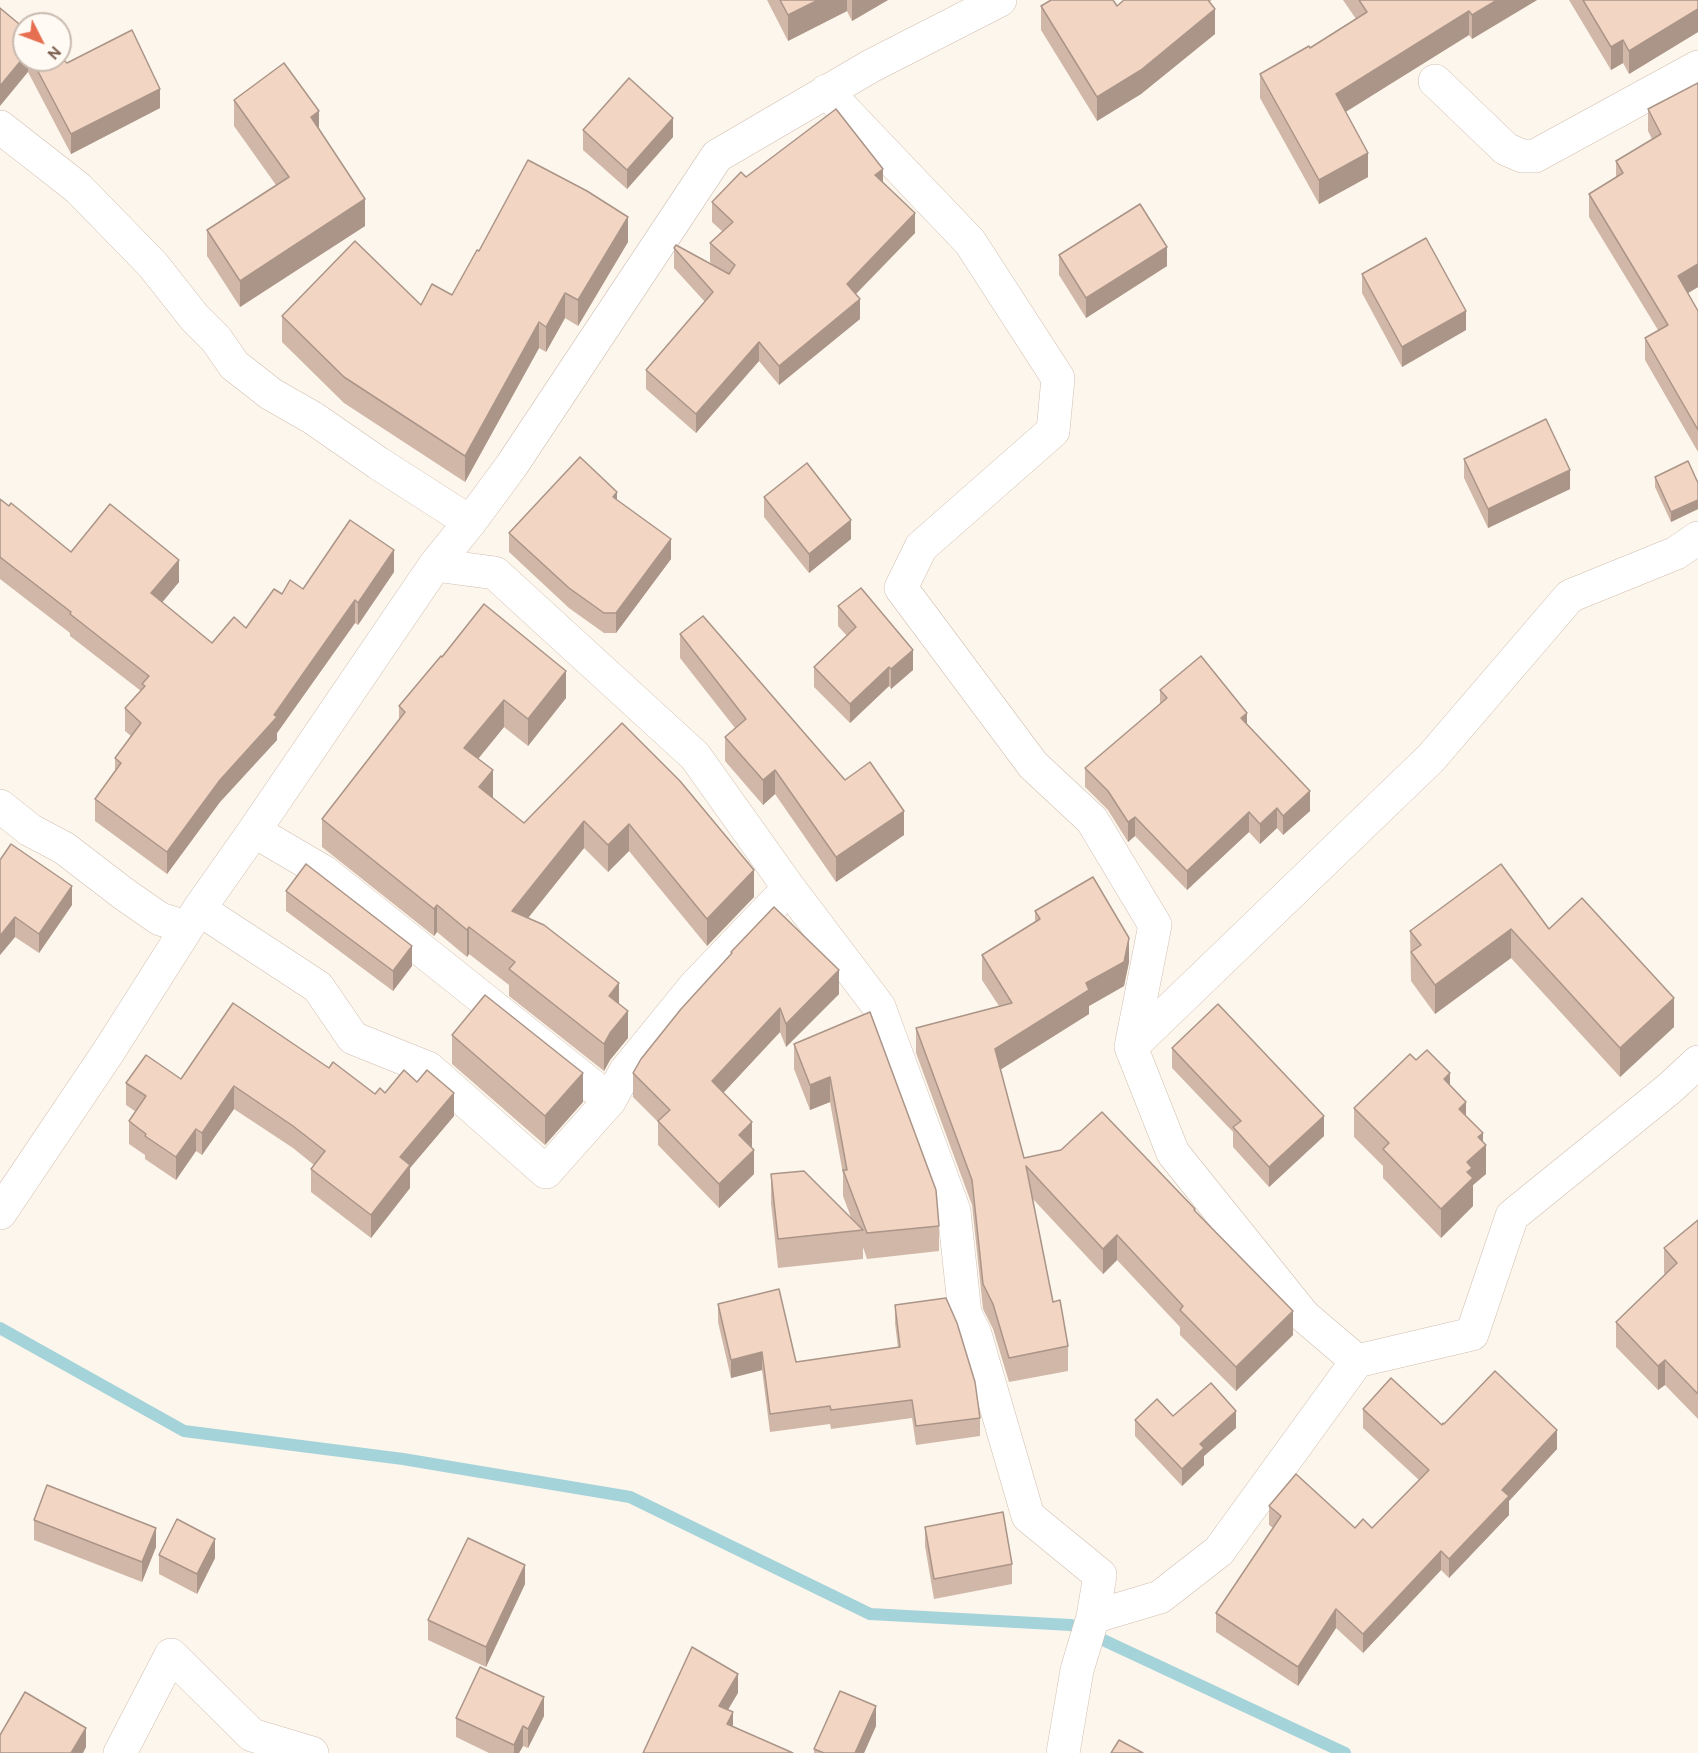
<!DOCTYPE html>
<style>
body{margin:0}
#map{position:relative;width:1698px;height:1753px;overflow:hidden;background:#fdf6ec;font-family:Cabin,sans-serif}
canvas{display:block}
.north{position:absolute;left:12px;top:12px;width:60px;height:60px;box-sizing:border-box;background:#fffaf3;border:2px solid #cabbb1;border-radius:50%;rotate:132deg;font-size:16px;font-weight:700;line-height:24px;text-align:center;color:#7a5c4d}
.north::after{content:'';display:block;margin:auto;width:21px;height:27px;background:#e76f51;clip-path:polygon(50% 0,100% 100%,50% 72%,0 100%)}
</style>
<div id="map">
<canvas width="1698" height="1753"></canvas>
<div class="north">N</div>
</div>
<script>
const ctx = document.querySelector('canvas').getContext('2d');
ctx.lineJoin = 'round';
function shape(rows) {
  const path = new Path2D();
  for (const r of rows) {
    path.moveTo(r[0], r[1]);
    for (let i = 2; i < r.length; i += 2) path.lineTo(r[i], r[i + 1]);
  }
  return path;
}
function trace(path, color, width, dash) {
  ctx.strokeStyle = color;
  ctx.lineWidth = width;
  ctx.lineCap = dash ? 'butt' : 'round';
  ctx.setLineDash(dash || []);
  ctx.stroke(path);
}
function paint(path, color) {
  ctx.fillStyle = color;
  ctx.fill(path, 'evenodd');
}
const stream = shape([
 [0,1328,184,1431,403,1459,630,1497,870,1614,1071,1625,1345,1753]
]);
const street = shape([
 [1435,81,1506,149,1522,156,1535,156,1698,67],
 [826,91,970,242,1058,378,1053,431,921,547,901,588,1033,765,1092,820,1155,925,1131,1047],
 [0,127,78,188,153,265,194,317,216,339,234,365,271,394,313,418,378,463,470,522],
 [435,565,495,573,695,756,789,888,879,1007,954,1211,965,1314,975,1334,1028,1516,1100,1575,1093,1617,1160,1597,1219,1551,1357,1361,1472,1334,1512,1216,1670,1088,1698,1062],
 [0,806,30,830,64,848,124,894,160,919,186,927],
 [254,831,324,872,610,1100],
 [199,909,318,987,353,1038,428,1068,546,1172,610,1100,625,1072,695,986,789,888],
 [0,1213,109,1051,199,909,254,831,435,565,470,522,512,465,717,156,871,66,1000,0],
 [1357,1361,1304,1316,1173,1153,1131,1047,1431,758,1570,596,1676,553,1698,538],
 [120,1753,171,1655,252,1735,312,1753],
 [1063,1753,1077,1670,1093,1617]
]);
const wall = shape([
 [767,0,888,0,852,21,847,11,788,41],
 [1124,0,1212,0,1209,2,1215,34,1141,94,1097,121,1041,30,1041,6,1117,6],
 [1343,0,1537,0,1472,39,1469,35,1345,112,1368,177,1319,204,1260,98,1260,74,1310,48,1356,19],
 [1569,0,1698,0,1698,32,1629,74,1623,63,1611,70],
 [24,60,60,60,160,108,71,154,28,72],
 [1698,83,1698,287,1688,293,1698,311,1698,452,1645,360,1645,338,1658,330,1589,217,1589,194,1616,177,1616,161,1652,139,1648,131,1648,109],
 [234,100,319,129,365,226,240,307,207,256,207,230,276,185,234,126],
 [583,130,673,137,627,189,583,150],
 [746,177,883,183,915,233,856,294,860,319,779,385,759,361,696,433,646,389,646,370,705,302,674,268,674,248,714,266,710,262,710,243,723,232,712,222,712,202],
 [628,242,578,326,565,318,546,352,539,348,465,482,344,403,282,342,282,316,421,305,452,295,479,251],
 [1059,255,1167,266,1086,318,1059,275],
 [1362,274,1466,330,1402,367,1362,293],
 [1464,459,1570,489,1488,528,1464,478],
 [1655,477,1698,483,1698,509,1671,522,1655,487],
 [764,497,851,539,809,573,764,517],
 [0,499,71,552,179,582,162,602,212,643,246,628,282,594,303,589,394,572,358,625,355,623,277,733,277,740,220,802,167,874,95,821,95,799,115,771,115,758,131,736,125,731,125,708,141,691,70,636,70,633,0,579],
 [617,500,671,559,616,633,604,633,569,608,509,552,509,533],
 [838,606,913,670,891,689,889,686,850,723,814,687,814,667,847,636,838,626],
 [680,634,845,780,904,835,836,882,775,794,763,805,725,761,725,737,735,728,680,658],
 [442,657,566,698,528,746,504,727,478,759,492,797,524,823,622,723,754,897,707,946,629,851,608,872,584,848,528,918,619,1004,628,1038,610,1060,604,1071,509,996,509,985,469,954,467,957,437,932,434,936,322,847,322,819,399,720,399,706],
 [1160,690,1247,724,1310,811,1283,835,1277,828,1260,844,1249,832,1187,890,1135,836,1128,842,1108,810,1085,787,1085,768,1160,704],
 [0,860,72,905,39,953,15,937,0,955],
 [286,891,412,966,393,991,286,911],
 [1035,911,1129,962,1124,986,1089,1006,1089,1014,1000,1070,1024,1158,1195,1212,1293,1335,1236,1391,1180,1335,1180,1327,1117,1260,1103,1274,1032,1198,1053,1302,1068,1346,1068,1371,1009,1382,993,1329,983,1309,972,1205,916,1053,916,1028,999,1006,982,980,982,955,1035,922],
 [1549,929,1674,1027,1620,1077,1511,958,1435,1014,1411,981,1410,931],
 [731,952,839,994,786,1047,780,1032,723,1093,752,1146,751,1147,754,1174,719,1208,658,1145,658,1122,633,1097,633,1073,731,955],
 [870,1012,939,1226,939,1251,867,1259,863,1247,863,1259,778,1268,771,1203,771,1174,852,1220,843,1196,843,1174,830,1102,810,1110,794,1069,794,1044],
 [452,1035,583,1102,545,1145,452,1064],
 [1172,1048,1324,1136,1269,1187,1233,1147,1233,1132,1172,1068],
 [1416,1060,1450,1085,1466,1116,1483,1142,1486,1174,1473,1185,1473,1206,1441,1238,1383,1178,1383,1166,1354,1137,1354,1108],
 [329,1068,375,1094,385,1093,454,1116,410,1168,410,1188,371,1238,311,1192,311,1169,314,1165,293,1148,234,1109,202,1155,196,1151,176,1180,145,1159,145,1155,129,1144,129,1121,136,1112,126,1105,126,1083],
 [1698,1220,1698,1419,1665,1385,1658,1390,1616,1347,1616,1322,1665,1274,1664,1273,1664,1248],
 [718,1304,796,1362,898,1348,895,1323,895,1305,980,1418,980,1436,916,1445,912,1418,831,1429,830,1424,770,1432,762,1370,731,1378,718,1322],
 [1363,1409,1442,1425,1444,1424,1557,1449,1509,1501,1509,1515,1449,1578,1441,1570,1363,1653,1336,1628,1298,1686,1216,1632,1216,1613,1273,1528,1269,1525,1269,1506,1355,1528,1372,1528,1419,1480,1363,1428],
 [1173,1416,1236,1428,1204,1456,1204,1465,1182,1486,1135,1436,1135,1420],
 [34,1520,156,1547,142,1582,34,1540],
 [925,1527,1012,1564,1012,1584,934,1599,925,1546],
 [159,1555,215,1558,197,1594,159,1574],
 [525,1584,486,1667,428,1640,428,1620],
 [544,1716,528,1748,523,1746,519,1753,489,1753,456,1737,456,1718],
 [876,1726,864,1753,814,1753,814,1749]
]);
const shadedWall = shape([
 [818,0,847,0,847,11,788,41,788,15],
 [852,0,888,0,852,21],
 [1497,0,1537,0,1472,39,1472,15],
 [1215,9,1215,34,1141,94,1097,121,1097,97],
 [1698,9,1698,32,1629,74,1629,51],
 [1469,11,1469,35,1336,118,1336,94],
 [1623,40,1623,63,1611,70,1611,47],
 [24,57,24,60,28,60,28,72,0,106,0,86],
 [160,89,160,108,71,154,71,134],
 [319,111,319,137,311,117],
 [673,118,673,137,627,189,627,170],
 [1368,153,1368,177,1319,204,1319,180],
 [883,169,883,188,875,175],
 [365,199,365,226,240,307,240,281],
 [915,213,915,233,847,303,847,284],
 [628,217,628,242,578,326,578,300],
 [1167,247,1167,266,1086,318,1086,298],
 [1698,264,1698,287,1678,299,1678,276],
 [565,293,565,318,546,352,546,327],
 [860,299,860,319,779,385,779,366],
 [1466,311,1466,330,1402,367,1402,347],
 [539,322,539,348,465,482,465,456],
 [759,342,759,361,696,433,696,414],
 [1570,470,1570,489,1488,528,1488,509],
 [617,492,617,511,613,497],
 [1698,500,1698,509,1671,522,1671,512],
 [851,520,851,539,809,573,809,554],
 [671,539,671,559,616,633,616,613],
 [394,550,394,572,358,625,358,603],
 [179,560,179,582,151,616,151,593],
 [355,600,355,623,277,733,277,740,220,802,167,874,167,852,220,780,274,715],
 [913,650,913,670,891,689,891,669],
 [889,667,889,686,850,723,850,704],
 [566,671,566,698,528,746,528,719],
 [504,700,504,727,464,776,464,748],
 [1247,713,1247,732,1241,718],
 [493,770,493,797,479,814,479,787],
 [775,770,775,794,763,805,763,780],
 [1310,791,1310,811,1283,835,1283,816],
 [1277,808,1277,828,1260,844,1260,824],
 [904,811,904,835,836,882,836,857],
 [1249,812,1249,832,1187,890,1187,871],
 [1135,817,1135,836,1128,842,1128,822],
 [584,821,584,848,512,938,512,911],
 [629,824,629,851,608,872,608,845],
 [754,870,754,897,707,946,707,919],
 [72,886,72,905,39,953,39,934],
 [437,905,437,932,434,936,434,909],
 [15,917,15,937,0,955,0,936],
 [469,927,469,954,467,957,467,930],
 [1511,929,1511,958,1435,1014,1435,985],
 [1129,938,1129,962,1124,986,1089,1006,1089,1014,995,1073,995,1049,1086,983],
 [412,946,412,966,393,991,393,971],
 [839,970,839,994,786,1047,786,1024],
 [619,983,619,1010,609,996],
 [1674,998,1674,1027,1620,1077,1620,1048],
 [780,1008,780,1032,712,1105,712,1081],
 [628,1011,628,1038,610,1060,604,1071,604,1044,610,1033],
 [583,1073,583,1102,545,1145,545,1116],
 [1450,1073,1450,1102,1444,1079],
 [830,1077,830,1102,810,1110,810,1085],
 [234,1086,234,1109,202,1155,202,1133],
 [454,1093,454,1116,410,1168,410,1188,371,1238,371,1215,400,1157],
 [1466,1102,1466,1131,1459,1109],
 [1324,1116,1324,1136,1269,1187,1269,1167],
 [752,1122,752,1146,739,1158,739,1135],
 [196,1129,196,1151,176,1180,176,1157],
 [1483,1133,1483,1147,1486,1145,1486,1174,1473,1185,1473,1206,1441,1238,1441,1209,1467,1162,1478,1137],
 [754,1150,754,1174,719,1208,719,1184],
 [1117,1235,1117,1260,1103,1274,1103,1249],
 [1293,1311,1293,1335,1236,1391,1236,1367],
 [762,1352,762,1370,731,1378,731,1360],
 [1665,1360,1665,1385,1658,1390,1658,1366],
 [1236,1411,1236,1428,1204,1456,1204,1465,1182,1486,1182,1469,1200,1444],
 [1557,1430,1557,1449,1509,1501,1509,1515,1449,1578,1449,1559,1502,1490],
 [156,1528,156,1547,142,1582,142,1562],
 [215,1539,215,1558,197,1594,197,1574],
 [1441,1551,1441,1570,1363,1653,1363,1634],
 [525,1565,525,1584,486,1667,486,1647],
 [1336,1609,1336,1628,1298,1686,1298,1667],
 [738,1674,738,1693,719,1725,719,1706],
 [544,1697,544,1716,528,1748,528,1729],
 [876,1706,876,1726,864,1753,855,1753],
 [733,1712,733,1732,727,1724],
 [523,1726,523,1746,519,1753,514,1753,514,1745],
 [86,1728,86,1747,83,1753,71,1753]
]);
const building = shape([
 [780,0,818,0,788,15,780,0],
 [1051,0,1113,0,1117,6,1124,0,1208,0,1215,9,1141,70,1097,97,1041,6,1051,0],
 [1359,0,1497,0,1472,15,1469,11,1336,94,1368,153,1319,180,1260,74,1309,46,1310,48,1367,12,1359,0],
 [1583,0,1698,0,1698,9,1629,51,1623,40,1611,47,1583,0],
 [0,8,24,28,24,57,0,86,0,8],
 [132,30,160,89,71,134,32,60,60,60,60,57,67,63,132,30],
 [284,63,319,111,311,117,365,199,240,281,207,230,289,177,234,100,284,63],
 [629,78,673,118,627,170,583,130,629,78],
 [1698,83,1698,264,1678,276,1698,311,1698,430,1645,338,1668,325,1589,194,1623,173,1616,161,1661,134,1648,109,1698,83],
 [836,109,883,169,875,175,915,213,847,284,860,299,779,366,759,342,696,414,646,370,713,292,674,248,676,245,729,274,735,265,710,243,733,222,712,202,741,172,746,177,836,109],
 [528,160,587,191,628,217,578,300,565,293,546,327,539,322,465,456,344,377,282,316,355,241,421,305,432,284,452,295,477,250,479,251,528,160],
 [1140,204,1167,247,1086,298,1059,255,1140,204],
 [1426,238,1466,311,1402,347,1362,274,1426,238],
 [1546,419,1570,470,1488,509,1464,459,1546,419],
 [580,457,617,492,613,497,671,539,616,613,604,613,569,588,509,533,580,457],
 [1688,461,1698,483,1698,500,1671,512,1655,477,1688,461],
 [807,463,851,520,809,554,764,497,807,463],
 [0,499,9,506,11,503,71,552,110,504,179,560,151,593,212,643,234,617,246,628,274,589,282,594,290,580,303,589,350,520,394,550,358,603,355,600,274,715,277,717,220,780,167,852,95,799,121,763,115,758,141,723,125,708,145,686,142,684,149,676,70,614,71,612,0,557,0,499],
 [861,588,913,650,891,669,889,667,850,704,814,667,856,627,838,606,861,588],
 [484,604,566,671,528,719,504,700,464,748,493,770,479,787,524,823,622,723,680,781,754,870,707,919,629,824,608,845,584,821,512,911,544,925,619,983,609,996,628,1011,610,1033,604,1044,509,969,515,962,469,927,467,930,437,905,434,909,322,819,405,712,399,706,441,656,442,657,484,604],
 [703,616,845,780,870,762,904,811,836,857,775,770,763,780,725,737,746,719,680,634,703,616],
 [1201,656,1247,713,1241,718,1310,791,1283,816,1277,808,1260,824,1249,812,1187,871,1135,817,1128,822,1108,791,1085,768,1167,698,1160,690,1201,656],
 [11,844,72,886,39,934,15,917,0,936,0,860,11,844],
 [306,864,412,946,393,971,286,891,306,864],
 [1501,864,1549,929,1582,898,1674,998,1620,1048,1511,929,1435,985,1411,952,1421,945,1410,931,1501,864],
 [1093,877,1129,938,1124,962,1086,983,1089,990,995,1049,1024,1158,1061,1150,1102,1112,1195,1209,1194,1210,1293,1311,1236,1367,1180,1310,1183,1306,1117,1235,1103,1249,1026,1166,1053,1302,1060,1300,1068,1346,1009,1358,993,1304,983,1284,972,1180,916,1028,1012,1003,982,955,1040,919,1035,911,1093,877],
 [774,907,839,970,786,1024,780,1008,712,1081,752,1122,739,1135,754,1150,719,1184,658,1121,670,1110,633,1073,641,1059,681,1009,732,953,731,952,774,907],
 [485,995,583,1073,545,1116,452,1035,485,995],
 [233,1003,329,1068,333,1062,375,1094,380,1088,385,1093,404,1070,417,1082,427,1070,454,1093,400,1157,410,1165,371,1215,311,1169,325,1151,293,1126,234,1086,202,1133,196,1129,176,1157,145,1136,146,1134,129,1121,146,1096,126,1083,146,1055,181,1079,233,1003],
 [1218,1004,1324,1116,1269,1167,1233,1127,1241,1121,1172,1048,1218,1004],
 [870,1012,936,1190,939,1226,867,1233,843,1170,847,1170,830,1077,810,1085,794,1044,870,1012],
 [1427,1050,1450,1073,1444,1079,1466,1102,1459,1109,1483,1133,1478,1137,1486,1145,1467,1162,1472,1168,1467,1172,1473,1178,1441,1209,1383,1149,1389,1143,1354,1108,1410,1054,1416,1060,1427,1050],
 [804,1171,863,1230,778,1239,771,1174,804,1171],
 [1698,1220,1698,1394,1665,1360,1658,1366,1616,1322,1677,1263,1664,1248,1698,1220],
 [779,1289,796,1362,900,1347,895,1305,946,1298,957,1323,975,1382,980,1418,916,1426,912,1400,831,1410,830,1406,770,1414,762,1352,731,1360,718,1304,779,1289],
 [1495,1371,1557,1430,1502,1490,1509,1496,1449,1559,1441,1551,1363,1634,1336,1609,1298,1667,1216,1613,1281,1516,1269,1506,1296,1474,1355,1528,1363,1519,1372,1528,1429,1470,1363,1409,1391,1378,1442,1425,1443,1423,1444,1424,1495,1371],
 [1211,1383,1236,1411,1200,1444,1204,1448,1182,1469,1135,1420,1157,1399,1173,1416,1211,1383],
 [47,1485,156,1528,142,1562,34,1520,47,1485],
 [1003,1512,1012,1564,934,1579,925,1527,1003,1512],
 [177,1519,215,1539,197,1574,159,1555,177,1519],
 [468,1538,525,1565,486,1647,428,1620,468,1538],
 [692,1647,738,1674,719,1706,733,1712,727,1724,793,1753,643,1753,692,1647],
 [480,1667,544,1697,528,1729,523,1726,514,1745,456,1718,480,1667],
 [840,1691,876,1706,855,1753,824,1753,814,1749,840,1691],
 [25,1692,86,1728,71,1753,0,1753,0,1735,25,1692],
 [1119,1740,1143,1753,1111,1753,1119,1740]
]);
trace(stream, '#a5d3da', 12);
trace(street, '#d1beb0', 34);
trace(street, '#fff', 33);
paint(wall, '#d1b7a8');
paint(shadedWall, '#aa9588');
paint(building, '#f3d5c3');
trace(building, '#aa9588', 1.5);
</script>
